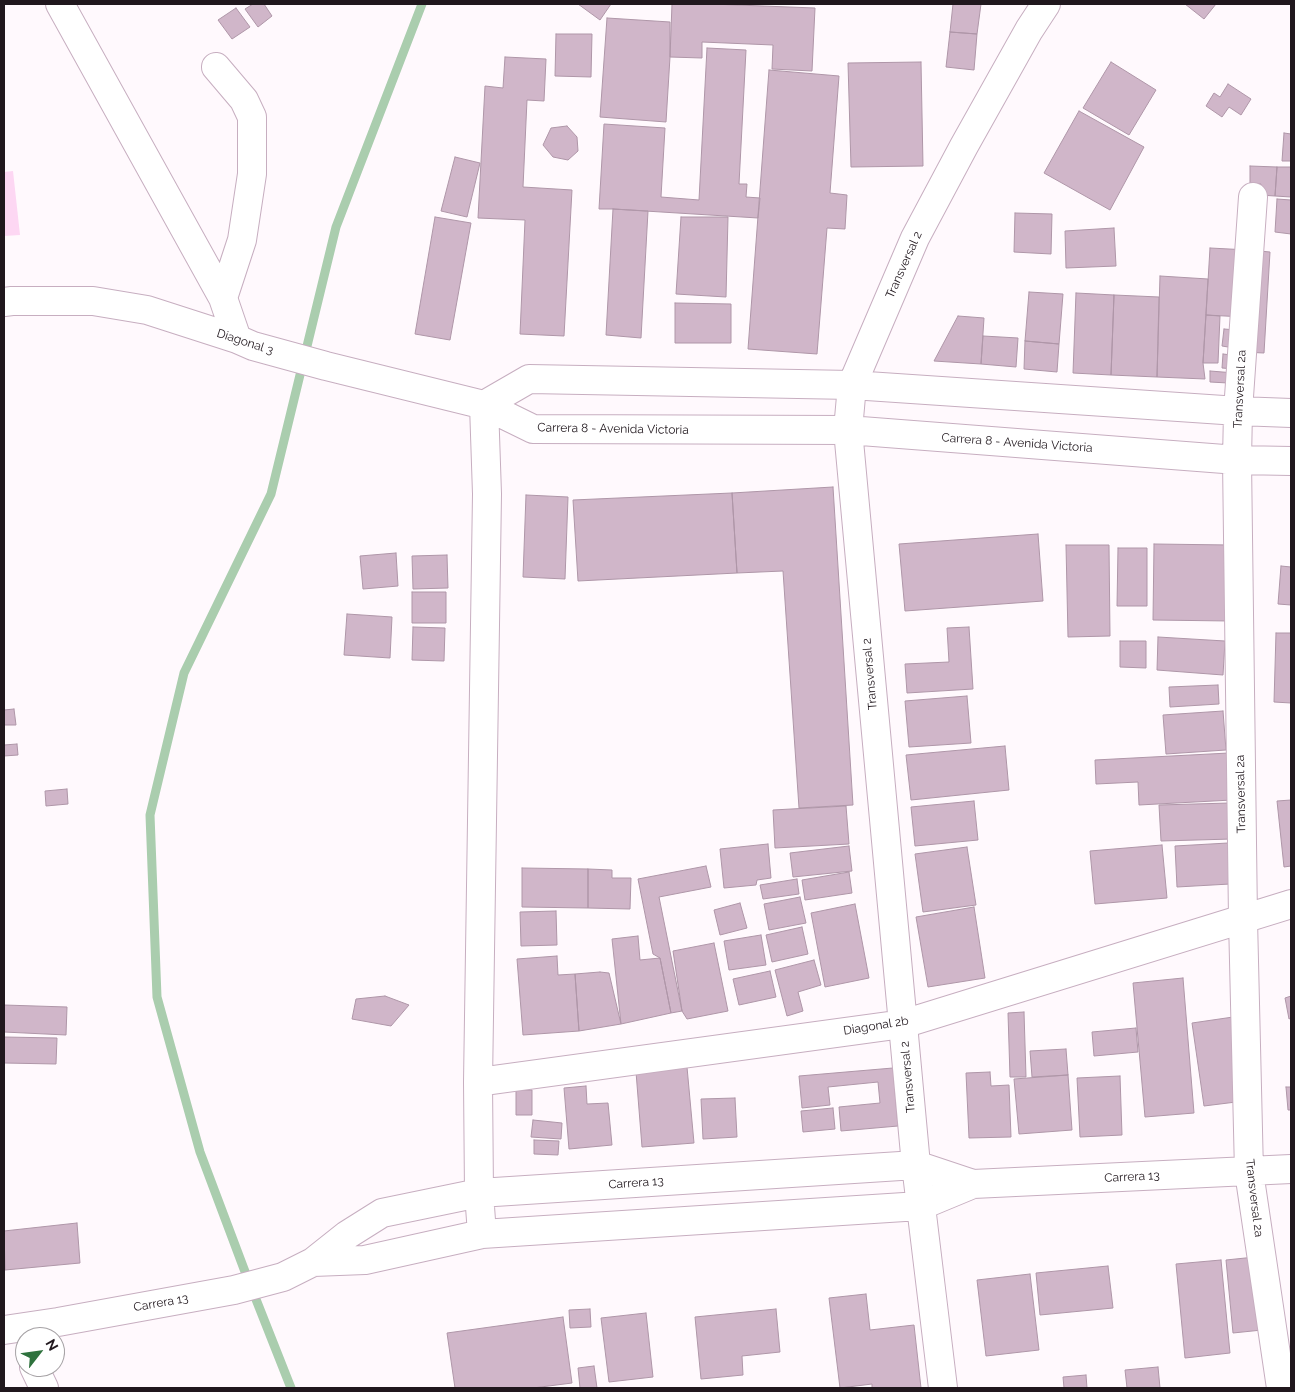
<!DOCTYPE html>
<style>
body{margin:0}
#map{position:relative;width:1295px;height:1392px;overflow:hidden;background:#fff9fd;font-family:Raleway,sans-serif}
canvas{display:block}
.frame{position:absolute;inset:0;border:5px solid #20171d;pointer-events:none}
.north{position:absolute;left:15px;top:1327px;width:50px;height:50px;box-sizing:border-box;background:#fff;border:1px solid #a6a2a5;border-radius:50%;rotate:60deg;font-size:14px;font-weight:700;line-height:20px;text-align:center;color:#20171d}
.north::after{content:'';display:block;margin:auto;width:18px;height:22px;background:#2e723d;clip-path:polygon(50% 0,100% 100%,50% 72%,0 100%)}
</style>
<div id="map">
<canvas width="1295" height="1392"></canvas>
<div class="frame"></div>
<div class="north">N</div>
</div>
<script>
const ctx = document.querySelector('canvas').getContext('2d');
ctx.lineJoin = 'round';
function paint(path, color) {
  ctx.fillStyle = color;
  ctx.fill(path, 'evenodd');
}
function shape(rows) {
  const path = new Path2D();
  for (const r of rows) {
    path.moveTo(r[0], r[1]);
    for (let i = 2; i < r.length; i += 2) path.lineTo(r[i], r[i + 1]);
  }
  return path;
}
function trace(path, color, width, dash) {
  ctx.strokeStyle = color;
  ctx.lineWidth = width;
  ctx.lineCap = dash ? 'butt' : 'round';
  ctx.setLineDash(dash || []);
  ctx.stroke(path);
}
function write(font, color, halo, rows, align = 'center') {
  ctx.font = font + ' Raleway,sans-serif';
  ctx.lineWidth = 5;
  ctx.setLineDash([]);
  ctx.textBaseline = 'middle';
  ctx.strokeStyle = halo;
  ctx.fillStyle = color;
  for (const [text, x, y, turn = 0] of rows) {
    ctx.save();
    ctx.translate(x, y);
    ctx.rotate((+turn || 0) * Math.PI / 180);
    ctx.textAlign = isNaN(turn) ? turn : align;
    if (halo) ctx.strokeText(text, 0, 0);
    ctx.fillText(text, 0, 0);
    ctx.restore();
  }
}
const green = shape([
 [13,171,20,235,4,236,4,172]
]);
const stream = shape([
 [291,1388,244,1269,200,1152,157,997,150,815,184,673,271,494,336,227,422,4]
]);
const building = shape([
 [253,4,264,4,272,16,258,27,245,9,253,4],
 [578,4,611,4,600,20,578,4],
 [672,4,711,4,815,8,812,71,772,69,773,45,702,42,702,58,670,57,672,4],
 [953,4,981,4,977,34,950,32,953,4],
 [1185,4,1216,4,1204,19,1185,4],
 [236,8,250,27,232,39,218,20,236,8],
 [607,18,670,22,670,57,666,122,600,117,607,18],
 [950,32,977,34,974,70,946,67,950,32],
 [556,34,592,34,591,77,555,76,556,34],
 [707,48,746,50,739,184,747,184,746,197,760,198,758,218,613,209,599,209,604,124,665,128,661,197,699,200,707,48],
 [505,57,546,59,544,101,527,100,523,187,572,190,564,336,520,334,525,220,478,218,485,86,503,88,505,57],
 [921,62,923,166,851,167,848,63,921,62],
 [1111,62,1156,90,1129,135,1083,108,1111,62],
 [769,70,839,76,830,193,847,195,845,229,827,228,817,354,748,349,769,70],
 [1228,84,1251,99,1241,115,1229,107,1222,117,1206,106,1214,93,1220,97,1228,84],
 [1079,111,1144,147,1110,210,1044,173,1079,111],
 [567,126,577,137,578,151,568,160,553,157,543,145,551,128,567,126],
 [1284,133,1291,134,1291,161,1282,161,1284,133],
 [455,157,480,163,467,217,441,211,455,157],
 [1250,166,1277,167,1275,196,1260,195,1261,184,1250,183,1250,166],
 [1277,167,1291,167,1291,197,1275,196,1277,167],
 [1277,199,1291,200,1291,234,1275,232,1277,199],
 [613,209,648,211,641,338,606,335,613,209],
 [1015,213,1052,214,1051,254,1014,252,1015,213],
 [435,217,471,223,450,340,415,334,435,217],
 [681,217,728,217,726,297,676,294,681,217],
 [1114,228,1116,266,1066,268,1065,231,1114,228],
 [1210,248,1248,250,1244,317,1206,315,1210,248],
 [1248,250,1270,252,1264,353,1243,352,1248,250],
 [1160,276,1208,279,1203,363,1205,379,1157,377,1160,276],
 [1029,292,1063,294,1059,344,1025,341,1029,292],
 [1076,293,1114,295,1111,375,1073,373,1076,293],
 [1114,295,1159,297,1157,377,1111,375,1114,295],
 [675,303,731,304,731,343,675,343,675,303],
 [1206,315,1220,316,1218,363,1203,363,1206,315],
 [958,316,984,318,981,364,934,361,958,316],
 [1224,329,1236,330,1234,348,1222,346,1224,329],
 [983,336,1018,338,1016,367,981,364,983,336],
 [1025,341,1059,344,1057,372,1024,369,1025,341],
 [1223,354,1248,357,1247,370,1222,368,1223,354],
 [1210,371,1247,374,1246,384,1210,382,1210,371],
 [833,487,853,805,799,808,783,571,737,573,732,493,833,487],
 [732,493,737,573,578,581,573,500,732,493],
 [526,495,568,497,565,579,523,577,526,495],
 [1038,534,1043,601,905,611,899,544,1038,534],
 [1154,544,1230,545,1230,621,1153,620,1154,544],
 [1066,545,1109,545,1110,636,1068,637,1066,545],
 [1118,548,1147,548,1147,606,1117,606,1118,548],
 [396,553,398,586,363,589,360,556,396,553],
 [447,555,448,588,413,589,412,556,447,555],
 [1281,566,1291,567,1291,605,1278,604,1281,566],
 [412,592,446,592,446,623,412,623,412,592],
 [347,614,392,617,390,658,344,655,347,614],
 [413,627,445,628,444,661,412,660,413,627],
 [969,627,973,689,907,693,905,664,949,662,947,628,969,627],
 [1276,633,1291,633,1291,703,1274,702,1276,633],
 [1158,637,1225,641,1223,675,1157,670,1158,637],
 [1120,641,1146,641,1146,668,1120,667,1120,641],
 [1218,685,1219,704,1170,707,1169,687,1218,685],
 [967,696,971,743,909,747,905,701,967,696],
 [14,709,16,725,4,725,4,710,14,709],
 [1223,711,1226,750,1166,754,1163,715,1223,711],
 [17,744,18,755,4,756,4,745,17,744],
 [1005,746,1009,790,911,800,906,755,1005,746],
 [1229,753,1232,800,1139,805,1138,782,1096,784,1095,760,1229,753],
 [67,789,68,804,46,806,45,791,67,789],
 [1291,800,1291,866,1284,867,1277,801,1291,800],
 [974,801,978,840,915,846,911,807,974,801],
 [1230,803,1232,839,1161,841,1159,805,1230,803],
 [846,806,849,844,775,848,773,810,846,806],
 [1228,843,1230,884,1177,887,1175,846,1228,843],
 [768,844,771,878,757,880,756,885,724,888,720,849,768,844],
 [1162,845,1167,898,1095,904,1090,851,1162,845],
 [849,846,852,871,793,877,790,853,849,846],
 [967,847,976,905,923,912,915,854,967,847],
 [706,866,711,887,659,897,682,1011,671,1013,660,958,653,954,638,879,706,866],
 [522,868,588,869,588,908,522,907,522,868],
 [588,869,612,870,612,878,631,878,630,909,588,908,588,869],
 [849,872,852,893,805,900,802,880,849,872],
 [797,879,799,894,763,899,760,885,797,879],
 [800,897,806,923,769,930,764,904,800,897],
 [740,903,747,928,720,935,714,910,740,903],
 [855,904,869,978,825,987,811,913,855,904],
 [974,907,985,978,928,987,916,917,974,907],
 [556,911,557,945,521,946,520,912,556,911],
 [802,927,808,954,772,962,766,935,802,927],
 [761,935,766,965,729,970,724,941,761,935],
 [638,936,640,960,660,958,671,1013,621,1024,612,939,638,936],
 [714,943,728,1011,687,1019,682,1011,673,951,714,943],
 [557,956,558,975,575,974,579,1031,523,1035,517,959,557,956],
 [814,960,821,985,798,992,803,1011,787,1016,775,970,814,960],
 [770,971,776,997,739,1005,733,979,770,971],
 [600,972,609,973,621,1024,579,1031,575,974,600,972],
 [1183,978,1194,1113,1145,1117,1133,983,1183,978],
 [385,996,409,1005,391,1026,352,1019,356,999,385,996],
 [1291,996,1291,1018,1289,1019,1285,998,1291,996],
 [4,1005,67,1007,66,1035,4,1032,4,1005],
 [1024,1012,1026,1077,1010,1077,1008,1013,1024,1012],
 [1240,1016,1252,1100,1204,1106,1192,1023,1240,1016],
 [1136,1028,1138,1052,1094,1056,1092,1032,1136,1028],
 [4,1037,57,1038,56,1064,4,1063,4,1037],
 [1066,1049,1068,1075,1032,1077,1030,1051,1066,1049],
 [687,1067,694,1143,642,1147,636,1072,687,1067],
 [893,1068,898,1126,841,1131,839,1107,880,1103,878,1082,828,1087,830,1105,802,1108,799,1076,893,1068],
 [990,1072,991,1086,1009,1085,1011,1137,969,1138,966,1073,990,1072],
 [1068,1075,1072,1130,1019,1134,1014,1079,1068,1075],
 [1120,1076,1122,1135,1080,1137,1077,1078,1120,1076],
 [586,1086,587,1104,608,1103,612,1145,569,1149,564,1088,586,1086],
 [1286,1087,1291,1087,1291,1110,1288,1110,1286,1087],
 [516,1090,532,1090,532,1115,516,1115,516,1090],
 [735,1098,737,1137,703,1139,701,1099,735,1098],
 [833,1108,835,1129,803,1132,801,1111,833,1108],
 [533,1120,562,1123,561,1139,531,1137,533,1120],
 [534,1140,559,1141,558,1155,534,1154,534,1140],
 [77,1223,80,1263,5,1270,4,1231,77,1223],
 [1255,1257,1262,1330,1233,1333,1226,1260,1255,1257],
 [1221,1260,1230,1353,1185,1358,1176,1264,1221,1260],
 [1108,1266,1113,1308,1040,1315,1036,1273,1108,1266],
 [1030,1274,1039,1350,986,1356,977,1280,1030,1274],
 [866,1294,870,1330,914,1325,921,1388,872,1388,872,1384,840,1388,829,1298,866,1294],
 [590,1309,591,1327,570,1328,569,1310,590,1309],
 [776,1309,780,1352,742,1356,743,1375,701,1379,695,1317,776,1309],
 [646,1313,653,1377,609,1382,601,1318,646,1313],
 [563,1317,572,1383,533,1388,455,1388,447,1333,563,1317],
 [594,1366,597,1388,580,1388,578,1368,594,1366],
 [1158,1367,1160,1388,1127,1388,1125,1370,1158,1367],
 [1086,1375,1087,1388,1064,1388,1063,1377,1086,1375]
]);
const minor = shape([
 [60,4,223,298,237,339],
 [216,67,244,100,252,117,252,174,242,240,223,298],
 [1253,197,1238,411,1237,460,1243,919,1249,1172,1281,1388],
 [4,302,12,301,93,301,147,310,237,339,253,346,326,366,484,405,533,429,848,430,1237,460,1291,461],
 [484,405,529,379,852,385,1238,411,1291,413],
 [478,1082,903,1024,1291,904],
 [482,1234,479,1193,478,1082,487,494,484,405],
 [313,1262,365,1260,482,1234,920,1206,973,1184,1291,1169],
 [4,1330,58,1322,234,1290,283,1277,313,1262,347,1235,382,1213,479,1193,916,1165,973,1184],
 [34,1367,44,1388],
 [943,1388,916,1165,848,430,852,385,915,238,964,146,1029,30,1046,4]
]);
const streetNames = [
 ["Transversal 2",904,265,-66],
 ["Diagonal 3",245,342,18],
 ["Transversal 2a",1240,389,-87],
 ["Carrera 8 - Avenida Victoria",613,429,1],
 ["Carrera 8 - Avenida Victoria",1017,443,4],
 ["Transversal 2",870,674,-95],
 ["Transversal 2a",1241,794,-91],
 ["Diagonal 2b",876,1026,-9],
 ["Transversal 2",908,1077,-95],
 ["Carrera 13",1132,1177,-3],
 ["Carrera 13",636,1183,-4],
 ["Transversal 2a",1254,1198,83],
 ["Carrera 13",161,1303,-10]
];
paint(green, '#fdd7f3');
trace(stream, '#aacdae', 9);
paint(building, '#d0b6c9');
trace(building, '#af96a8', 1);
trace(minor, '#c7aec0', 30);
trace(minor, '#fff', 28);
write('12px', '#20171d', '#fff', streetNames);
</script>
